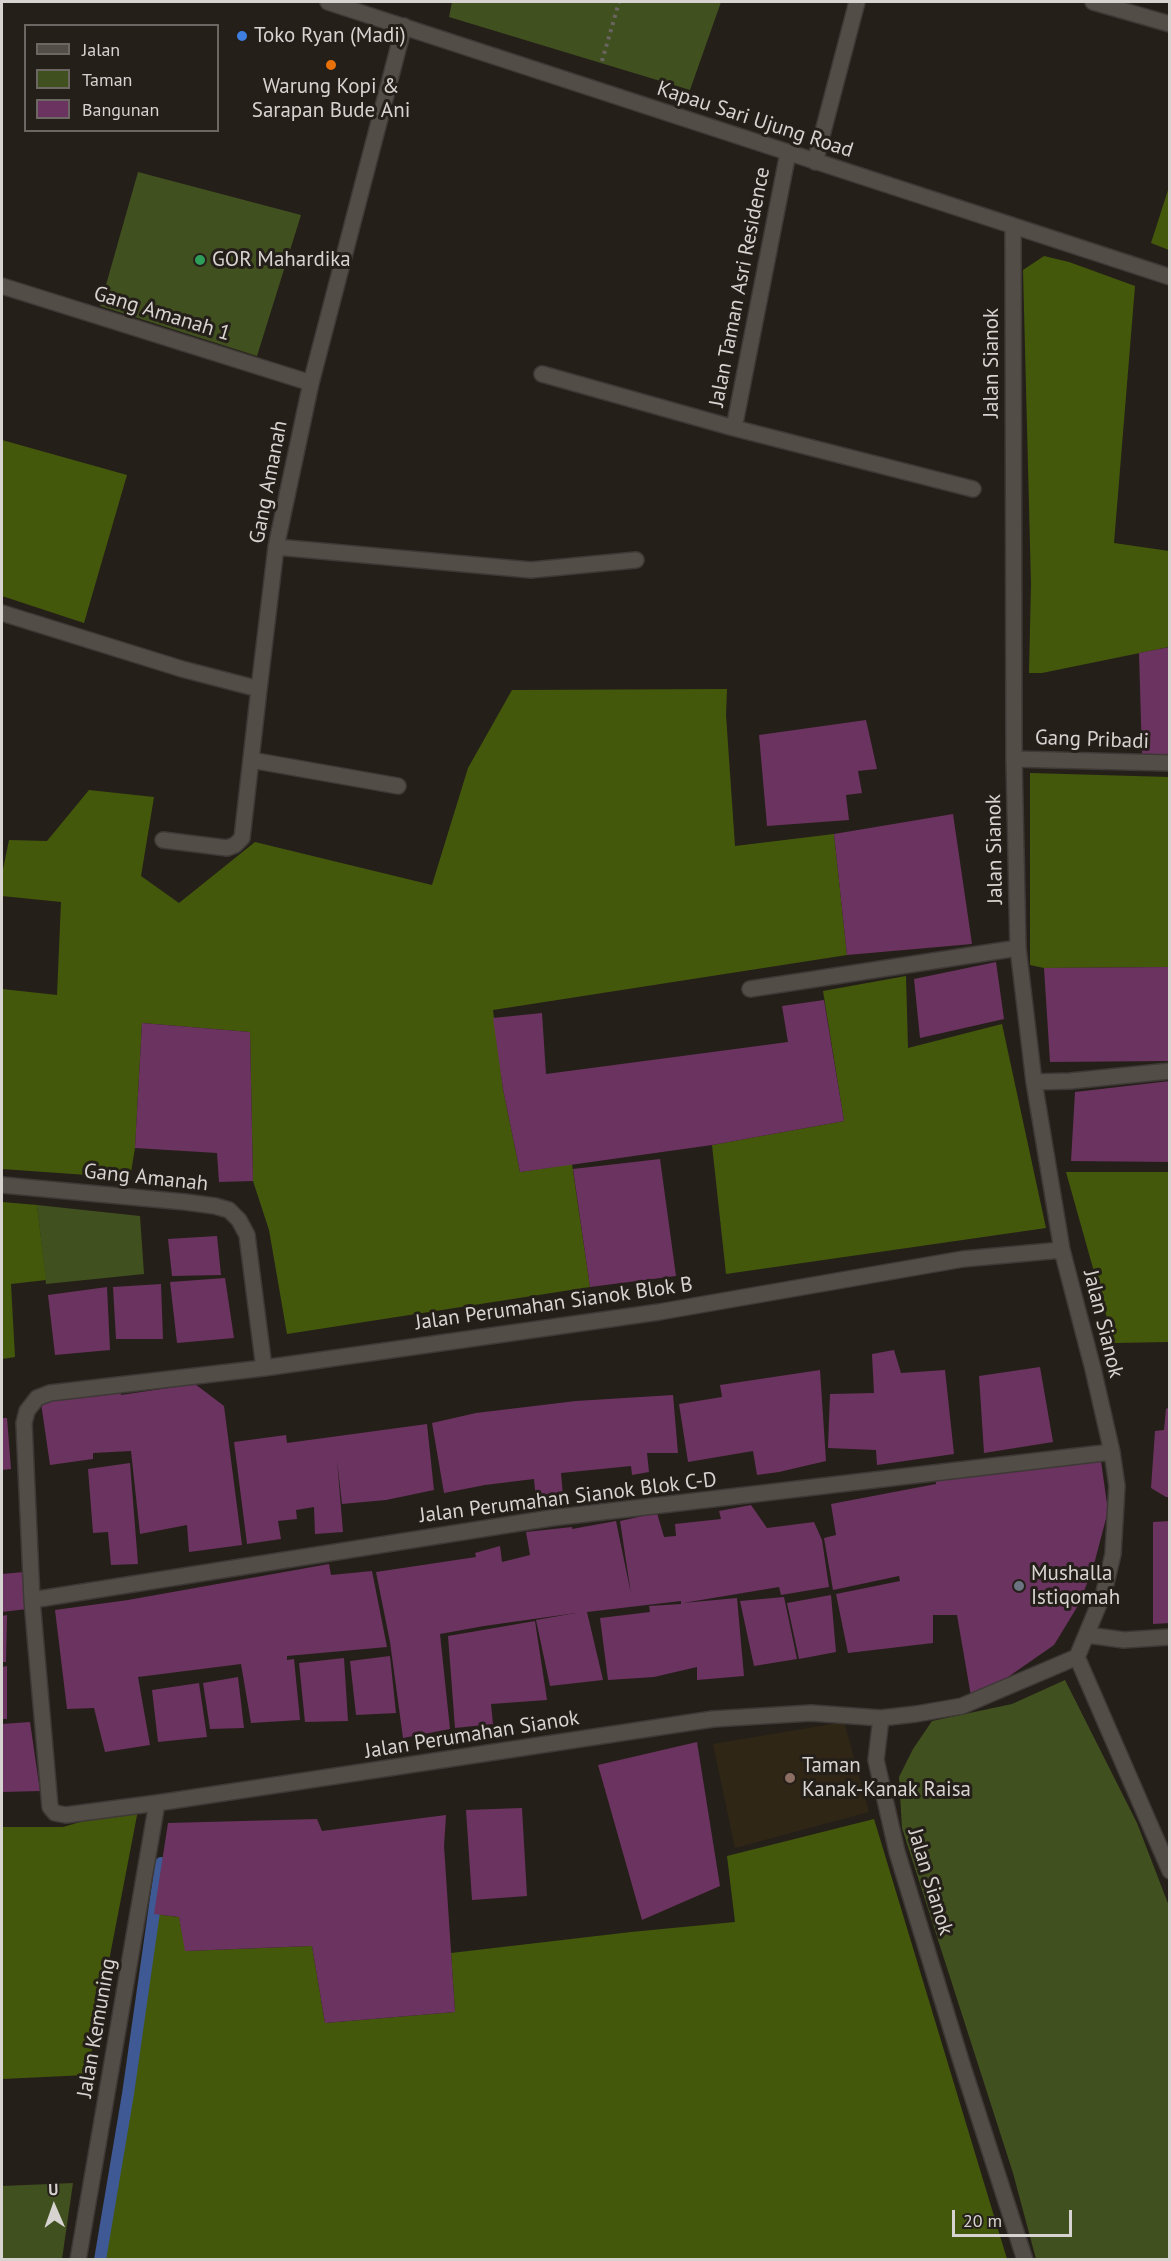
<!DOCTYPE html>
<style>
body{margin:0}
#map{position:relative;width:1171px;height:2261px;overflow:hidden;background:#251f1a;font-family:"PT Sans",sans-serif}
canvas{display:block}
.frame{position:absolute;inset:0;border:3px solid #d7d3d0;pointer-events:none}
.legend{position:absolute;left:24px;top:24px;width:195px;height:108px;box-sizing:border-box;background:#251f1a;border:2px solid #6c6763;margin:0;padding:8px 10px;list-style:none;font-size:18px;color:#d7d3d0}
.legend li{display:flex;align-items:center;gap:12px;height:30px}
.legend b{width:30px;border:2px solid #6c6763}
.north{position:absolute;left:24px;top:2177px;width:60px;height:60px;-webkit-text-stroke:4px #251f1a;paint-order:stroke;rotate:358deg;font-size:16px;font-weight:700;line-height:24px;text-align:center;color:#d7d3d0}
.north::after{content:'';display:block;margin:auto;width:21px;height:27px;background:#d7d3d0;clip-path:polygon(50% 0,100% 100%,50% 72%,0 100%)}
.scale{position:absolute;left:952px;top:2210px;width:120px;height:27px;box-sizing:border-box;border:3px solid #d7d3d0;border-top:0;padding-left:8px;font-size:18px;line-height:21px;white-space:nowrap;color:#d7d3d0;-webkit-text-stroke:4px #251f1a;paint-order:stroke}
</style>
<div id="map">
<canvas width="1171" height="2261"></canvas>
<div class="frame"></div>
<ul class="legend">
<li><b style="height:8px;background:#534d47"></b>Jalan</li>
<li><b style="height:16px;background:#41501f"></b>Taman</li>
<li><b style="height:16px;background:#6b335f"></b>Bangunan</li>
</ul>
<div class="north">U</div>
<div class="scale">20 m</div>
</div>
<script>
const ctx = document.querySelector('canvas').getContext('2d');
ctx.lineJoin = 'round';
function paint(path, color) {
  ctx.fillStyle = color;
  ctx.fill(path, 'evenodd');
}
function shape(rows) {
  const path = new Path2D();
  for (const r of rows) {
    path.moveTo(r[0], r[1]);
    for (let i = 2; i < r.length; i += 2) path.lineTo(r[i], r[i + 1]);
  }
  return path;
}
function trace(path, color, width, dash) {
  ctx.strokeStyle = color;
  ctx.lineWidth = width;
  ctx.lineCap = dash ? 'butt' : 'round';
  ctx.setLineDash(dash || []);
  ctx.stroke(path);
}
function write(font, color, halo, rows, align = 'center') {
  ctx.font = font + ' "PT Sans",sans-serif';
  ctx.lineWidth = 6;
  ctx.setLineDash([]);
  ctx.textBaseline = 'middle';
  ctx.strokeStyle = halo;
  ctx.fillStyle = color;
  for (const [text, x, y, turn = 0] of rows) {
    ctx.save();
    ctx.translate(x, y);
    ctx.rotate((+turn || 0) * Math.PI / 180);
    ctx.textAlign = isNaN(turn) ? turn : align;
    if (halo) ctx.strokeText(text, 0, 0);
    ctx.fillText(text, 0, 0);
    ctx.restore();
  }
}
const education = shape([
 [844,1722,869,1812,735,1848,713,1744]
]);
const green = shape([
 [452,2,721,2,690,90,449,17],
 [138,172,301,215,257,356,100,306],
 [37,1205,140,1216,144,1274,46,1284],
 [1065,1680,1137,1823,1169,1906,1169,2259,1036,2259,1013,2173,902,1828,899,1777,913,1749,932,1721,1012,1704],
 [73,2183,62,2259,2,2259,2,2186]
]);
const forest = shape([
 [1169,187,1169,250,1151,243],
 [1044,256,1069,262,1135,286,1114,543,1169,551,1169,647,1042,673,1029,673,1031,584,1023,270],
 [2,440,127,475,84,623,2,596],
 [727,689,726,715,735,846,834,834,847,955,493,1010,503,1089,520,1172,572,1164,590,1287,287,1334,269,1230,253,1181,250,1032,142,1023,135,1148,130,1178,2,1169,2,989,57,995,61,902,2,896,2,874,9,840,47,841,89,790,154,797,141,876,179,903,255,842,432,885,468,768,512,690],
 [1030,773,1169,777,1169,967,1044,968,1030,965],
 [906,976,908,1048,1002,1024,1046,1228,726,1274,712,1145,844,1121,823,991],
 [1066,1172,1169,1172,1169,1342,1114,1343],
 [2,1202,37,1205,46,1280,11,1284,15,1357,2,1359],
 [139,1805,87,2075,2,2079,2,1827,63,1827],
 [874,1819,1007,2259,100,2260,128,2094,154,1914,179,1917,186,1951,312,1946,325,2023,455,2012,451,1953,631,1932,735,1922,727,1856]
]);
const stream = shape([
 [100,2260,128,2094,161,1863]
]);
const building = shape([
 [1170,647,1170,755,1142,756,1139,653],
 [866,720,877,769,858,771,862,793,846,795,849,820,767,826,759,735],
 [953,814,972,944,847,955,834,834],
 [996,962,1004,1019,920,1038,914,979],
 [1170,967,1170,1061,1050,1062,1044,968],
 [824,1000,844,1121,712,1145,520,1172,503,1089,493,1018,542,1013,546,1074,788,1042,782,1006],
 [142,1023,250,1032,253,1181,219,1182,217,1153,135,1148],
 [1170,1081,1170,1162,1071,1161,1075,1092],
 [660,1159,676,1276,590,1287,573,1169],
 [217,1236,221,1275,172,1276,168,1239],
 [225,1278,234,1338,177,1343,170,1282],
 [161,1284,163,1339,116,1339,113,1287],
 [107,1287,110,1350,55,1355,48,1295],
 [894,1350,901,1373,945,1370,954,1454,877,1465,876,1450,828,1448,830,1394,874,1393,872,1354],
 [1040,1367,1053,1442,984,1453,979,1376],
 [820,1370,826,1461,779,1472,757,1475,753,1451,688,1462,679,1404,722,1397,720,1385],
 [195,1384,224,1406,242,1545,189,1552,187,1525,140,1534,131,1451,93,1453,93,1459,50,1465,41,1403,120,1389,121,1395],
 [673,1395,678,1453,647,1453,649,1472,632,1475,631,1466,561,1473,563,1496,536,1501,534,1479,485,1485,444,1493,432,1423,476,1413,576,1401],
 [1170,1407,1170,1497,1166,1497,1151,1488,1155,1431,1164,1430,1166,1409],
 [2,1418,7,1418,11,1469,2,1470],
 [427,1424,434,1490,386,1500,342,1504,337,1460,343,1532,315,1534,314,1507,296,1510,297,1519,278,1521,281,1539,247,1544,234,1442,286,1435,287,1443],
 [1100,1454,1108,1511,1093,1568,1079,1604,1054,1645,972,1702,957,1615,933,1615,933,1643,848,1653,836,1594,900,1581,899,1576,833,1590,824,1538,836,1535,831,1504,936,1484,935,1474],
 [130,1463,138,1564,111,1565,108,1532,93,1533,88,1469],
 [751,1505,767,1528,814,1522,822,1540,829,1587,781,1595,779,1587,683,1603,737,1598,744,1676,697,1680,697,1667,654,1677,608,1680,600,1618,650,1612,649,1606,681,1604,681,1601,587,1612,603,1680,550,1686,536,1620,576,1613,484,1626,440,1634,450,1729,403,1738,390,1642,376,1572,476,1557,475,1553,500,1546,502,1562,530,1555,526,1532,572,1527,572,1529,616,1521,631,1594,620,1521,657,1513,664,1537,676,1536,675,1524,721,1519,719,1511],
 [1170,1521,1170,1623,1153,1624,1153,1522],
 [329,1564,331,1575,372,1571,387,1647,287,1656,287,1660,294,1659,300,1720,251,1723,241,1664,138,1677,150,1745,105,1752,94,1708,67,1709,55,1610,128,1600],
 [24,1572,27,1609,2,1612,2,1574],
 [831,1595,836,1652,799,1659,787,1603],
 [784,1597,797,1659,754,1666,740,1601],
 [7,1615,6,1662,2,1662,2,1616],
 [535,1621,547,1700,491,1704,493,1724,455,1728,448,1636],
 [390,1656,396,1713,356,1715,350,1661],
 [344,1658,348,1721,305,1722,299,1663],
 [7,1666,7,1719,2,1719,2,1667],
 [238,1677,244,1728,210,1729,203,1683],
 [199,1683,207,1737,158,1742,152,1690],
 [30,1722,40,1791,2,1792,2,1724],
 [697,1742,720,1886,642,1920,598,1765],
 [522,1808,527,1896,472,1900,466,1810],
 [446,1815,444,1846,455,2012,325,2023,312,1946,185,1951,179,1917,154,1914,168,1823,317,1819,322,1831]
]);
const path = shape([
 [602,61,619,2]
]);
const minor = shape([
 [328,2,1170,277],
 [1093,2,1170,24],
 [788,153,734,428,973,489],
 [815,162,857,2],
 [1013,226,1014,759,1018,948,1034,1082,1062,1250,1093,1369,1112,1452,1117,1486,1113,1554,1104,1592,1077,1657,962,1706,916,1714,881,1718,811,1713,713,1719,157,1803,66,1815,55,1813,50,1807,32,1600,24,1423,27,1411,37,1398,50,1393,264,1368,659,1312,963,1259,1062,1250],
 [2,286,311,383],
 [542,374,734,428],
 [276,547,531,570,636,560],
 [2,613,182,669,259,689,276,547,311,383,404,26],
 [1014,759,1170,763],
 [251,760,398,786],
 [163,840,227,848,235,845,242,838,259,689],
 [750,989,1018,948],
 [1034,1082,1070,1081,1170,1071],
 [2,1185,185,1202,215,1206,229,1210,239,1220,247,1235,264,1368],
 [32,1600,551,1518,1112,1452],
 [1087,1635,1124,1640,1170,1637],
 [1077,1657,1170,1871],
 [881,1718,876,1760,897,1852,961,2061,1025,2260],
 [78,2260,157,1803]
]);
const markers = [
 [242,36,6,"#3f7fe0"],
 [331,65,6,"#e8710a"],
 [200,260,6,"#2e9e5b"],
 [1019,1586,6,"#6b7280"],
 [790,1778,6,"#8d6e63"]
];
const poiNames = [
 ["Toko Ryan (Madi)",254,36],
 ["Warung Kopi &",331,87,"center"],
 ["Sarapan Bude Ani",331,111,"center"],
 ["GOR Mahardika",212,260],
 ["Mushalla",1031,1574],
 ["Istiqomah",1031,1598],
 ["Taman",802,1766],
 ["Kanak-Kanak Raisa",802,1790]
];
const streetNames = [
 ["Kapau Sari Ujung Road",755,120,18],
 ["Jalan Taman Asri Residence",740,287,-79],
 ["Gang Amanah 1",162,314,17],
 ["Jalan Sianok",992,363,-90],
 ["Gang Amanah",269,482,-79],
 ["Gang Pribadi",1092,740,2],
 ["Jalan Sianok",995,849,-91],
 ["Gang Amanah",146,1178,6],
 ["Jalan Perumahan Sianok Blok B",554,1304,-8],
 ["Jalan Sianok",1103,1324,76],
 ["Jalan Perumahan Sianok Blok C-D",568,1498,-7],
 ["Jalan Perumahan Sianok",472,1735,-9],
 ["Jalan Sianok",930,1882,73],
 ["Jalan Kemuning",97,2028,-80]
];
paint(education, '#2f2616');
paint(green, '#41501f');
paint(forest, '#44580b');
trace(stream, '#3e5993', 12);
paint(building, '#6b335f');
trace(minor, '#3e3936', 18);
trace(path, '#6a6561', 4, [3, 4.5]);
trace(minor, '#534d47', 15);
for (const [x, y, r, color] of markers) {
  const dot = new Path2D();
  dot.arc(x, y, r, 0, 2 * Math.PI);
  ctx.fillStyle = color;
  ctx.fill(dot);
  trace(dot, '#251f1a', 2);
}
write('21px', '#d7d3d0', '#251f1a', poiNames, 'left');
write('21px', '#d7d3d0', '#251f1a', streetNames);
</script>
